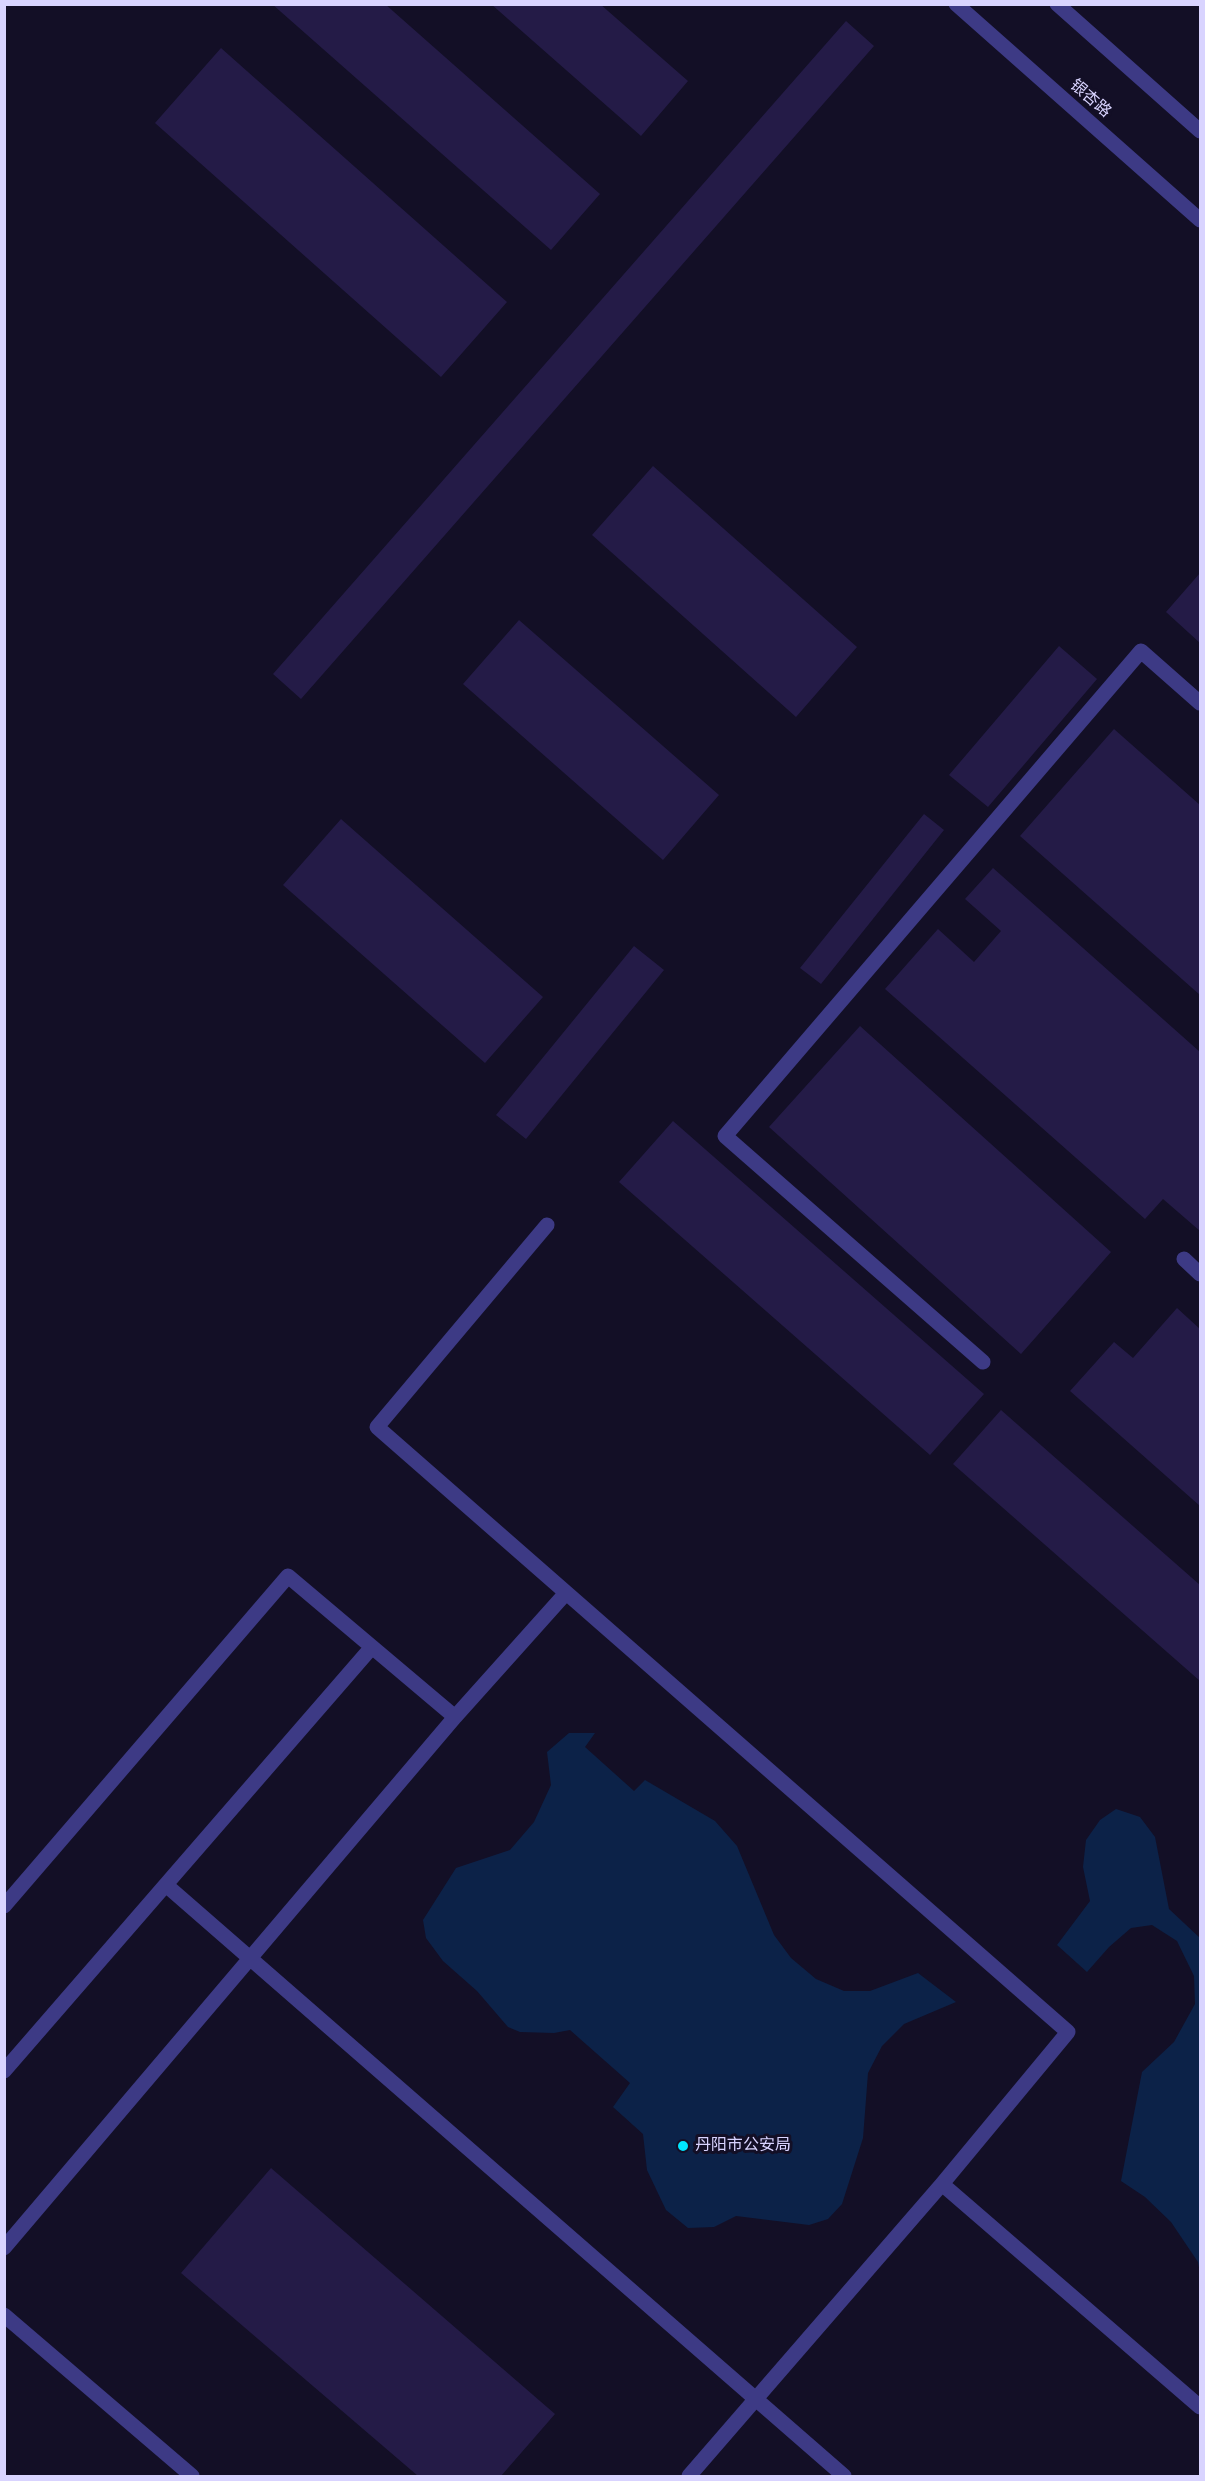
<!DOCTYPE html>
<meta charset="utf-8">
<style>
body{margin:0}
#map{position:relative;width:1205px;height:2481px;overflow:hidden;background:#130f26;font-family:Poppins,sans-serif}
canvas{display:block}
.frame{position:absolute;inset:0;border:6px solid #d9d4ff;pointer-events:none}
</style>
<div id="map">
<canvas width="1205" height="2481"></canvas>
<div class="frame"></div>
</div>
<script>
const ctx = document.querySelector('canvas').getContext('2d');
ctx.lineJoin = 'round';
function paint(path, color) {
  ctx.fillStyle = color;
  ctx.fill(path, 'evenodd');
}
function shape(rows) {
  const path = new Path2D();
  for (const r of rows) {
    path.moveTo(r[0], r[1]);
    for (let i = 2; i < r.length; i += 2) path.lineTo(r[i], r[i + 1]);
  }
  return path;
}
function trace(path, color, width, dash) {
  ctx.strokeStyle = color;
  ctx.lineWidth = width;
  ctx.lineCap = dash ? 'butt' : 'round';
  ctx.setLineDash(dash || []);
  ctx.stroke(path);
}
function write(font, color, halo, rows, align = 'center') {
  ctx.font = font + ' Poppins,"Noto Sans SC",sans-serif';
  ctx.lineWidth = 6;
  ctx.setLineDash([]);
  ctx.textBaseline = 'middle';
  ctx.strokeStyle = halo;
  ctx.fillStyle = color;
  for (const [text, x, y, turn = 0] of rows) {
    ctx.save();
    ctx.translate(x, y);
    ctx.rotate((+turn || 0) * Math.PI / 180);
    ctx.textAlign = isNaN(turn) ? turn : align;
    if (halo) ctx.strokeText(text, 0, 0);
    ctx.fillText(text, 0, 0);
    ctx.restore();
  }
}
const water = shape([
 [569,1733,595,1733,585,1747,634,1791,645,1780,715,1821,737,1846,774,1935,791,1958,816,1979,844,1991,870,1991,918,1973,956,2002,904,2024,882,2046,868,2073,863,2138,842,2204,828,2219,809,2225,736,2216,714,2227,688,2228,666,2210,647,2170,643,2134,613,2107,630,2083,570,2030,554,2033,520,2032,508,2027,477,1991,443,1961,426,1938,423,1920,456,1868,510,1850,534,1822,551,1785,547,1752],
 [1116,1809,1140,1817,1155,1837,1169,1909,1200,1938,1200,2273,1198,2262,1171,2222,1145,2197,1121,2181,1142,2072,1174,2042,1195,2004,1194,1976,1177,1941,1152,1925,1131,1928,1109,1947,1087,1972,1057,1945,1090,1901,1083,1867,1086,1840,1100,1820]
]);
const building = shape([
 [272,4,385,4,600,194,551,250],
 [491,4,600,4,688,81,641,136],
 [846,21,874,46,301,699,273,674],
 [221,48,507,302,441,377,155,123],
 [653,466,857,647,796,717,592,535],
 [1200,573,1200,643,1166,612],
 [519,620,719,795,663,860,463,684],
 [1059,646,1097,679,988,807,949,775],
 [1114,729,1200,805,1200,995,1020,836],
 [924,814,944,830,821,984,800,968],
 [341,819,543,997,485,1063,283,885],
 [993,868,1200,1052,1200,1231,1163,1199,1145,1219,885,989,938,929,974,962,1001,931,965,899],
 [634,946,664,970,526,1139,496,1115],
 [860,1026,1111,1252,1021,1354,769,1127],
 [673,1121,984,1394,930,1455,619,1182],
 [1177,1308,1200,1329,1200,1506,1070,1391,1114,1342,1133,1358],
 [1001,1410,1200,1585,1200,1681,953,1464],
 [271,2168,555,2414,501,2476,418,2476,181,2273]
]);
const service = shape([
 [547,1225,377,1427,1068,2032,942,2184,689,2476],
 [1184,1259,1200,1274],
 [983,1362,725,1136,1141,651,1200,703],
 [166,1885,844,2476],
 [4,1906,288,1576,455,1717],
 [4,2071,372,1647],
 [942,2184,1200,2407],
 [4,2248,455,1717,566,1593],
 [4,2315,192,2476]
]);
const tertiary = shape([
 [956,4,1200,220],
 [1057,4,1200,131]
]);
const markers = [
 [683,2146,6,"#00e5ff"]
];
const streetNames = [
 ["银杏路",1090,99,41]
];
const poiNames = [
 ["丹阳市公安局",695,2146]
];
paint(water, '#0c2248');
paint(building, '#241b47');
trace(service, '#3d3a85', 15);
trace(tertiary, '#3d3a85', 15);
for (const [x, y, r, color] of markers) {
  const dot = new Path2D();
  dot.arc(x, y, r, 0, 2 * Math.PI);
  ctx.fillStyle = color;
  ctx.fill(dot);
  trace(dot, '#130f26', 2);
}
write('16px', '#d9d4ff', '#130f26', streetNames);
write('16px', '#d9d4ff', '#130f26', poiNames, 'left');
</script>
